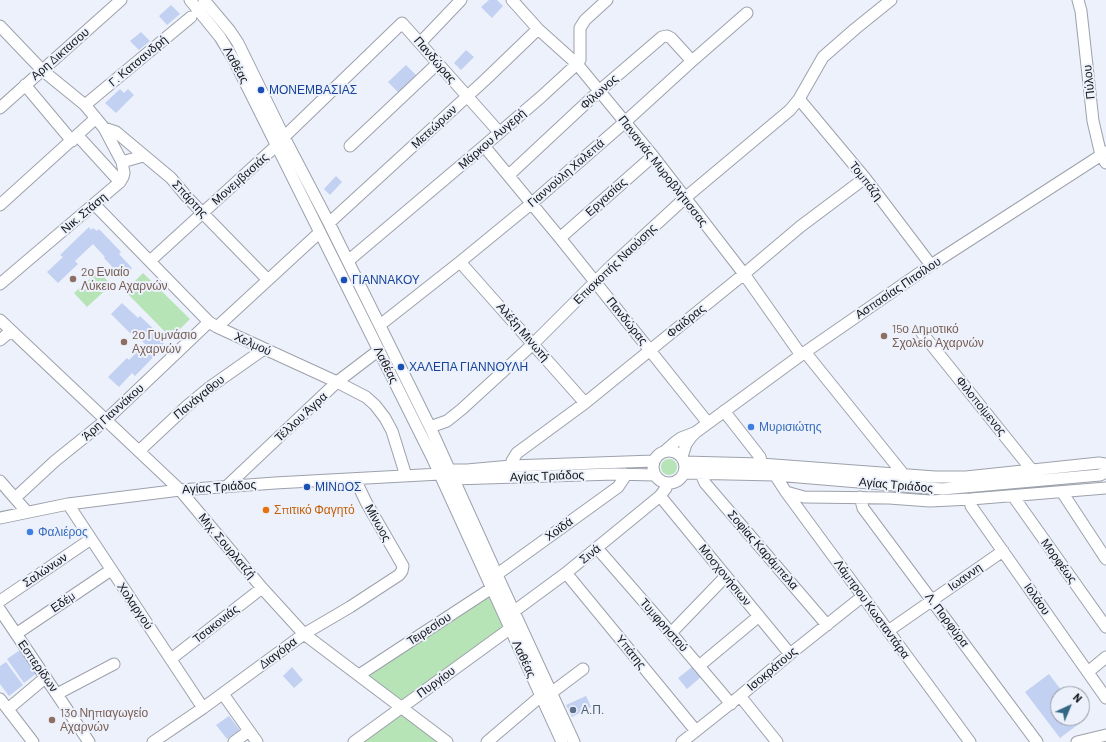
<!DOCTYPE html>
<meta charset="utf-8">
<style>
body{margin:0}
#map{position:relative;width:1106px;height:742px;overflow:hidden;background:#ecf1fb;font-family:Barlow,sans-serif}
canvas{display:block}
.north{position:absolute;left:1050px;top:686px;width:40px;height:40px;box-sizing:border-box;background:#ecf1fb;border:1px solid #9699a1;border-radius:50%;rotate:44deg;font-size:11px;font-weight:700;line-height:16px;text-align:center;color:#141519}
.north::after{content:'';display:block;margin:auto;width:14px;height:18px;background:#336784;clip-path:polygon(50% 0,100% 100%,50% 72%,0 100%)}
</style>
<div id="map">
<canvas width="1106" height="742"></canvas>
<div class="north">N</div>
</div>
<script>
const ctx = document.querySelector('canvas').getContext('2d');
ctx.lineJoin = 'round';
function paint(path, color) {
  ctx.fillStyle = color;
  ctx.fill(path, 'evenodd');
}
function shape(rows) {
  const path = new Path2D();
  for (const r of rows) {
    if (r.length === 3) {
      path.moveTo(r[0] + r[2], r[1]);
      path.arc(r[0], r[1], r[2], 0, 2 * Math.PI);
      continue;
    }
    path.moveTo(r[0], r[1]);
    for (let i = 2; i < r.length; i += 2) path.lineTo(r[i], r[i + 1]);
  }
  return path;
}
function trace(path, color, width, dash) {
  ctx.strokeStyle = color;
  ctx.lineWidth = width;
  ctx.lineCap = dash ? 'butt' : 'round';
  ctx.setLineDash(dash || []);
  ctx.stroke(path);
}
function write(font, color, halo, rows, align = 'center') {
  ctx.font = font + ' Barlow,sans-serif';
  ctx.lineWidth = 4;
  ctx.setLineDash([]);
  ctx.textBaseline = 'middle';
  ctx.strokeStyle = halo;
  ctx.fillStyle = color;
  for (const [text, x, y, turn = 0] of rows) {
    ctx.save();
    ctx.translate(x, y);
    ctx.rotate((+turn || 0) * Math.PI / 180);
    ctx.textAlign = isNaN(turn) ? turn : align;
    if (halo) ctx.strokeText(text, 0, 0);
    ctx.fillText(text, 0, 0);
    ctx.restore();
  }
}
const green = shape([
 [99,271,111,285,87,307,74,293],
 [143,273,190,319,171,338,125,291],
 [669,467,8],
 [489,594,503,626,402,701,367,675],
 [402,714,439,742,363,742]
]);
const building = shape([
 [489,0,497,0,503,6,492,18,481,7],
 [171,5,180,14,167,25,159,16],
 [141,32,150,41,139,50,130,41],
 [466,50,474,57,461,70,454,63],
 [406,65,417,76,399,93,388,82],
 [120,89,124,93,128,89,134,95,116,113,105,103],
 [336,176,342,182,330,195,324,189],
 [89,227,91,230,93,228,97,231,99,229,121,252,119,254,132,268,123,278,104,258,105,257,93,244,75,261,78,264,58,283,47,272,63,257,60,255],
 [122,303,138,318,140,316,164,339,162,342,165,345,135,376,132,373,119,387,108,377,127,358,129,360,145,344,133,332,131,334,111,314],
 [20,650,37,673,24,683,7,659],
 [6,662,23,685,9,696,0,684,0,666],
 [292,667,303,680,294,688,283,676],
 [692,667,701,677,687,689,678,678],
 [1049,674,1064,694,1058,694,1058,718,1082,718,1084,720,1060,738,1025,692],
 [586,696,591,707,572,717,566,705],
 [229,716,240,730,227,739,216,725]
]);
const minor = shape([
 [190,0,220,37,234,60,432,457,562,742],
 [204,0,230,31,238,43,284,137,329,223,430,427,497,575,574,742],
 [512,0,538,29,577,64,653,156,744,274,801,355],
 [1078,0,1081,11,1093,121,1101,155,1106,163],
 [0,26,42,70,85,105,104,128,122,162,124,173,123,177,120,182],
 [420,43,461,0],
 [25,85,72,141],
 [799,99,865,178,931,265],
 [85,105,191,17],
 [0,108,121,0],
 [104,128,116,132,171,178,187,197,268,280],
 [284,137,402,23,499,132],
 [350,146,438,63],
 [484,146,560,238,708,423],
 [122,162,143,156],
 [509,175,599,91,662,37,667,36,671,38,692,61],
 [94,204,209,322,217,327,337,382,366,397,375,405,385,418,392,431,406,476],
 [0,205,96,118],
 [329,223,485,80,538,29],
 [560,238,653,156],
 [150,261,277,145],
 [348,261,484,146,541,97,577,64,580,60,580,28,585,20,607,0],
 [460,262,585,403],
 [0,284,120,182,78,136],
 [0,320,180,490,262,588,304,634,447,742],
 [380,325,460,262,532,203,625,122,692,61,747,13],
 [217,327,320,232],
 [922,333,1031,469,1032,475],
 [0,340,11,331],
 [805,352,904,475,904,478],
 [724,411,760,457,761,461,761,470],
 [430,427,447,421,462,409,533,344,611,266,685,198,790,110,799,99,823,57,855,29,891,0],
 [669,467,16],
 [139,451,187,406,210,387,264,349],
 [665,451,674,443,681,438,694,433],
 [682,457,686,444,691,437,696,432,801,355,931,265,1106,152],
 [684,462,761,464,935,477,966,477,1099,463,1106,464],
 [511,466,512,461,517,453,585,403,744,274,801,226,865,178],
 [684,473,775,475,942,489,1100,475,1106,472],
 [702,473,702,476,705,483,827,625],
 [775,475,786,492,970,742],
 [448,477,453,479,615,474,654,475],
 [0,481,27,512],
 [226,487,337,382,379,350],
 [786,492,804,497,889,498,930,501,971,499,1106,488],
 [1062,492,1106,559],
 [660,496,790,654],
 [1013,496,1106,627],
 [860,497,863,508,1037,742],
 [15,498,55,461,106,420,209,322],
 [971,499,971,506,1106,698],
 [68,504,203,708],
 [0,518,68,504,180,490,275,483,440,474,449,470,467,470,511,466,654,461],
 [597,548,671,633,731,704],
 [566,573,696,731],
 [492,578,618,487,624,478,625,474],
 [0,601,91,539],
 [0,610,89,742],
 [509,615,566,573,660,496,666,488,667,483],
 [888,631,1003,551],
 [671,633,726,576],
 [16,634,111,570],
 [171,659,262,588],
 [699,666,759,616],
 [1088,672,1106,657],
 [359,675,498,584],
 [57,694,114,664],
 [223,694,257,742],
 [740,696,777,742],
 [0,699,33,742],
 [8,709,46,677],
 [153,742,203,708,304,634,350,607,399,575,402,571,403,566,366,502,355,479],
 [234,742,249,731],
 [354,742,515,625],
 [487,742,541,696,551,693,583,669],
 [682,742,740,696,790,654,863,596],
 [1077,742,1106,735]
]);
const markers = [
 [261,90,4,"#1a4fb4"],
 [73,279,4,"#8d6e63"],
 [344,280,4,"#1a4fb4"],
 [884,336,4,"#8d6e63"],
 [124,342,4,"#8d6e63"],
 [401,367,4,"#1a4fb4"],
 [751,427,4,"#3f7fe0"],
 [307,487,4,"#1a4fb4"],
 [266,510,4,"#e8710a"],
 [30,532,4,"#3f7fe0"],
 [573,710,4,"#5c6f8a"],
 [52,720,4,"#8d6e63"]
];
const streetNames = [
 ["Αρη Δικτασου",60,54,-41],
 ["Πανδώρας",435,60,49],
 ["Γ. Κατσανδρή",138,61,-40],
 ["Λαθέας",236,65,61],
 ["Πύλου",1089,82,-96],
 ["Φίλωνος",599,92,-42],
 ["Μετεώρων",434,127,-43],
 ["Μάρκου Αυγερή",492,139,-41],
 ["Παναγιάς Μυροβλήτισσας",663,171,52],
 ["Γιαννούλη Χαλεπά",566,173,-41],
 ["Μονεμβασιάς",240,179,-42],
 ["Τομπάζη",866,181,52],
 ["Εργασίας",606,197,-42],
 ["Σπάρτης",190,199,47],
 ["Νικ. Στάση",84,213,-40],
 ["Επισκοπής Ναούσης",615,264,-44],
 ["Ασπασίας Πιτσίλου",898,288,-34],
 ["Πανδώρας",627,321,51],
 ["Φαίδρας",686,321,-39],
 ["Αλέξη Μινωτή",523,332,49],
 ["Χελμού",253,344,25],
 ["Λαθέας",386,365,63],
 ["Πανάγαθου",199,397,-39],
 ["Φιλοποίμενος",981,406,51],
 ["Άρη Γιαννάκου",113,412,-42],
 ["Τέλλου Άγρα",301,417,-43],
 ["Αγίας Τριάδος",547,476,-2],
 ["Αγίας Τριάδος",896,485,5],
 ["Αγίας Τριάδος",219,487,-4],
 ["Μίνωος",378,523,61],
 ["Χοϊδά",559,529,-36],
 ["Μιχ. Σουρλατζή",227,546,50],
 ["Σοφίας Καράμπελα",763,550,49],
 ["Σινά",590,554,-39],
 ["Μορφέως",1059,561,54],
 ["Σαλώνων",45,570,-34],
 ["Μοσχονήσιων",725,575,51],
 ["Ιωαννη",965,577,-35],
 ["Ιολάου",1037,599,55],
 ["Εδέμ",63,602,-34],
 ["Χολαργού",135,606,56],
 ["Λάμπρου Κωσταντάρα",872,609,54],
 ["Λ. Πορφύρα",947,620,53],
 ["Τσακονιάς",216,624,-38],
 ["Τυμφρηστού",664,625,49],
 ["Τειρεσίου",429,629,-33],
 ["Υπάτης",631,652,51],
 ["Διαγόρα",278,653,-37],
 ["Λαθέας",524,659,65],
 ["Εσπερίδων",38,666,55],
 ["Ισοκράτους",772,669,-40],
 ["Πυργίου",436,682,-36]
];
const transitNames = [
 ["ΜΟΝΕΜΒΑΣΙΑΣ",269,90],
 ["ΓΙΑΝΝΑΚΟΥ",352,280],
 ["ΧΑΛΕΠΑ ΓΙΑΝΝΟΥΛΗ",409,367],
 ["ΜΙΝΩΟΣ",315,487]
];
const educationNames = [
 ["2ο Ενιαίο",81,272],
 ["Λύκειο Αχαρνών",81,286],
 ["15ο Δημοτικό",892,329],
 ["Σχολείο Αχαρνών",892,343],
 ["2ο Γυμνάσιο",132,335],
 ["Αχαρνών",132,349],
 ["13ο Νηπιαγωγείο",60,713],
 ["Αχαρνών",60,727]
];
const shopNames = [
 ["Μυρισιώτης",759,427],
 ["Φαλιέρος",38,532]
];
const foodNames = [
 ["Σπιτικό Φαγητό",274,510]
];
const serviceNames = [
 ["Α.Π.",581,710]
];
paint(green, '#b7e4b7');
paint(building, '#c2d0f2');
trace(minor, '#9da1ab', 13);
trace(minor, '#fff', 11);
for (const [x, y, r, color] of markers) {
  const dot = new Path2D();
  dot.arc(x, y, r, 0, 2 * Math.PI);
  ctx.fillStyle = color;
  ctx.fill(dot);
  trace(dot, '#ecf1fb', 1.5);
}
write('12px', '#141519', '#ecf1fb', streetNames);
write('12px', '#164399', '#ecf1fb', transitNames, 'left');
write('12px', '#785e54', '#ecf1fb', educationNames, 'left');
write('12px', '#366cbe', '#ecf1fb', shopNames, 'left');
write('12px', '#c56008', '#ecf1fb', foodNames, 'left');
write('12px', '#4e5e75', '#ecf1fb', serviceNames, 'left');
</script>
